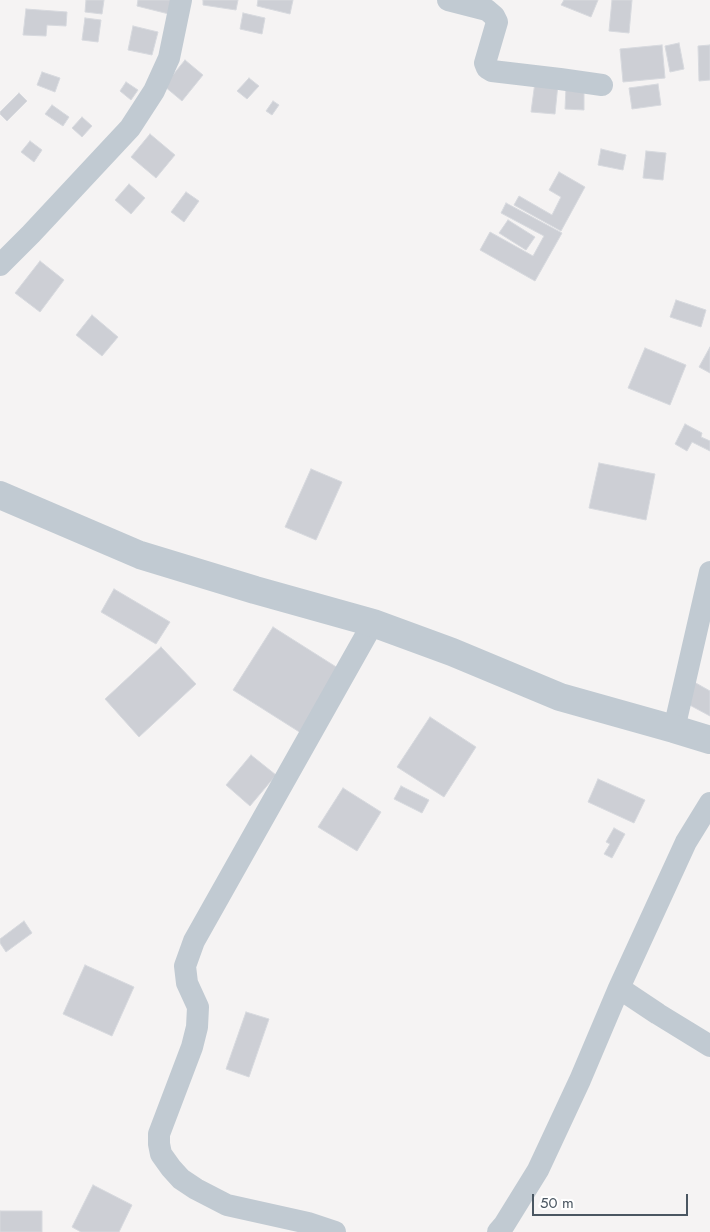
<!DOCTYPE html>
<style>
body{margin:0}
#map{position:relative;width:710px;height:1232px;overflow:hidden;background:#f5f3f3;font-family:Jost,sans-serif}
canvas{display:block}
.scale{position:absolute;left:532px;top:1194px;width:156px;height:22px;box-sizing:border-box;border:2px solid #4a5661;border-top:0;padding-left:6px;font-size:15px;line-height:18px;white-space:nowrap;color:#4a5661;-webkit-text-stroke:4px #fff;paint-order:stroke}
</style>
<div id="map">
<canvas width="710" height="1232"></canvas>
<div class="scale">50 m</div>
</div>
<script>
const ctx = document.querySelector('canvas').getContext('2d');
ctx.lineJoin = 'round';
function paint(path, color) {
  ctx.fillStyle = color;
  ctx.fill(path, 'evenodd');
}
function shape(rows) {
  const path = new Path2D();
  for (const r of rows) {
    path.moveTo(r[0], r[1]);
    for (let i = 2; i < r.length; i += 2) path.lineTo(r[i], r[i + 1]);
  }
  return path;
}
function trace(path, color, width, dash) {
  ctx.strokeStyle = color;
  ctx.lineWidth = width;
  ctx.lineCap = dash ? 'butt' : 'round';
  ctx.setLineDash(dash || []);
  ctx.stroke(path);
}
const building = shape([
 [86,0,104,0,102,14,85,12,86,0],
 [138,0,172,0,169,14,137,6,138,0],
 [203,0,238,0,236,10,203,5,203,0],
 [258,0,293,0,290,14,257,6,258,0],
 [564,0,598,0,591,17,561,5,564,0],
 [612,0,632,0,629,33,609,31,612,0],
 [26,9,67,12,66,26,47,25,46,36,23,35,26,9],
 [243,13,265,18,262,34,240,29,243,13],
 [85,18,101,20,98,42,82,40,85,18],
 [133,26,158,32,152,55,128,50,133,26],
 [679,43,684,69,670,72,665,46,679,43],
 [662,45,665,78,623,82,620,49,662,45],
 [710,45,710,80,699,81,698,46,710,45],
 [185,60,203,75,182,101,164,86,185,60],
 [42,72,60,78,55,92,37,85,42,72],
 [249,78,259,86,247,99,237,91,249,78],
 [126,82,138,90,131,100,120,91,126,82],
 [535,82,558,84,555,114,531,112,535,82],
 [658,84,661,105,632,109,629,88,658,84],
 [566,87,584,87,584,110,565,109,566,87],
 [19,93,27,101,7,121,0,114,0,112,19,93],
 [273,101,279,105,272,115,266,111,273,101],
 [52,105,69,117,63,126,45,114,52,105],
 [82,117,92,126,82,137,72,128,82,117],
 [150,134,175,155,156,178,131,157,150,134],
 [30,141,42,150,34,162,21,152,30,141],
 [601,149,626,155,623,170,598,165,601,149],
 [646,151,666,153,663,180,643,178,646,151],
 [559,172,585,187,561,231,514,205,519,196,552,215,561,197,549,190,559,172],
 [129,184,145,198,131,214,115,200,129,184],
 [186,192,199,201,184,222,171,212,186,192],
 [506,203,562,233,535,281,480,250,490,232,533,256,544,236,501,213,506,203],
 [508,220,535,237,526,250,499,233,508,220],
 [40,261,64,280,40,312,15,293,40,261],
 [676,300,706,310,701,327,670,317,676,300],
 [92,315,118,337,102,356,76,335,92,315],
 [710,347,710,373,699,367,710,347],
 [645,348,686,365,670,405,628,388,645,348],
 [685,424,702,433,701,437,710,441,710,451,692,442,687,451,675,444,685,424],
 [599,463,655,474,646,520,589,508,599,463],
 [311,469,342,482,316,540,285,527,311,469],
 [114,589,170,622,156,644,101,612,114,589],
 [273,627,341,670,301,733,233,690,273,627],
 [161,647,196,684,139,737,105,699,161,647],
 [694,682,710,691,710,716,684,702,694,682],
 [430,717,476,747,444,797,397,767,430,717],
 [251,755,276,775,250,806,226,785,251,755],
 [598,779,645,800,634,823,588,802,598,779],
 [401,786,429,800,422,813,394,799,401,786],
 [343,788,381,812,357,851,318,827,343,788],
 [614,828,625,834,612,858,604,854,610,844,606,842,614,828],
 [24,921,32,933,6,952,0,943,0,939,24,921],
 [85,965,134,987,112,1036,63,1014,85,965],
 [246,1012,269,1019,249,1077,226,1069,246,1012],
 [93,1185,132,1205,119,1232,81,1232,72,1227,93,1185],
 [0,1211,42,1211,42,1232,0,1232,0,1211]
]);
const minor = shape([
 [448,0,487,10,494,16,497,22,485,63,487,68,492,71,560,79,602,85],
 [0,265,31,234,130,128,154,91,169,58,181,0],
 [674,729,710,572],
 [619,988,658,1014,710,1046],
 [335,1232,308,1223,227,1205,196,1189,181,1179,171,1168,161,1154,159,1144,159,1134,192,1047,197,1027,198,1007,187,983,185,966,194,941,373,623],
 [498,1232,504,1225,538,1170,580,1080,619,988,686,842,710,803]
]);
const tertiary = shape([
 [0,495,140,555,255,590,373,623,452,652,560,697,674,729,710,740]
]);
paint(building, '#cdcfd5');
trace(building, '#d7d9de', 1);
trace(minor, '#c1cad2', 22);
trace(tertiary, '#c1cad2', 28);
</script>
